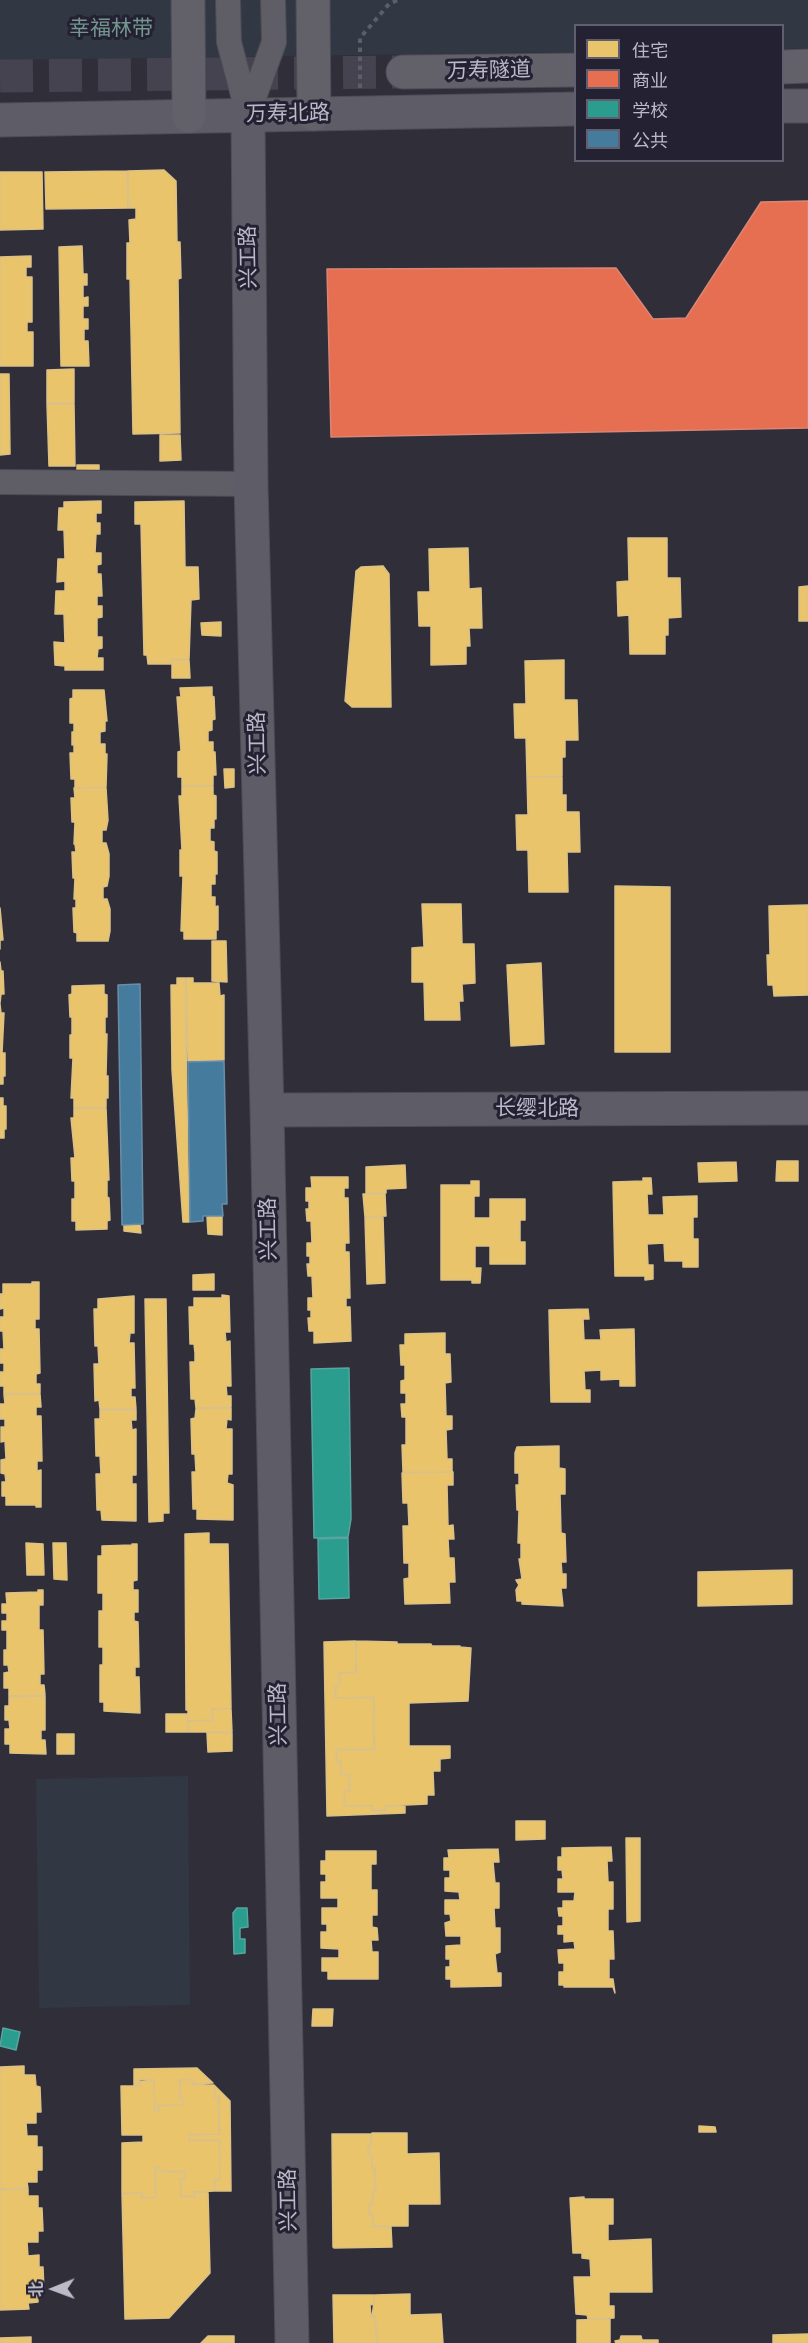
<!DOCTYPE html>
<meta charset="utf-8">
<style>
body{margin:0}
#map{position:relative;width:808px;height:2343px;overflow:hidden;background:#2f2e39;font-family:"Noto Sans","Noto Sans SC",sans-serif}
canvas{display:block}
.legend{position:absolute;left:574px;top:24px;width:210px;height:138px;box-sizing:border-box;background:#242133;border:2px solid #615e6f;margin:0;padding:8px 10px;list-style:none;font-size:18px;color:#bcb9c9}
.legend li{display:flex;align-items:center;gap:12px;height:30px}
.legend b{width:30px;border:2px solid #615e6f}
.north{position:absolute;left:24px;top:2259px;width:60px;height:60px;-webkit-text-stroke:4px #242133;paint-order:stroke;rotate:269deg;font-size:16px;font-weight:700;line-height:24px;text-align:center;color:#bcb9c9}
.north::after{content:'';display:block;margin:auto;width:21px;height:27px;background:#bcb9c9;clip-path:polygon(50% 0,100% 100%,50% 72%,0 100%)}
</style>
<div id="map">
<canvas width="808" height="2343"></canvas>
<ul class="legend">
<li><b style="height:16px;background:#e9c46a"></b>住宅</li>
<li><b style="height:16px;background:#e76f51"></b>商业</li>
<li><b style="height:16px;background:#2a9d8f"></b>学校</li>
<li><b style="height:16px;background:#457b9d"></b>公共</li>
</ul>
<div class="north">北</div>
</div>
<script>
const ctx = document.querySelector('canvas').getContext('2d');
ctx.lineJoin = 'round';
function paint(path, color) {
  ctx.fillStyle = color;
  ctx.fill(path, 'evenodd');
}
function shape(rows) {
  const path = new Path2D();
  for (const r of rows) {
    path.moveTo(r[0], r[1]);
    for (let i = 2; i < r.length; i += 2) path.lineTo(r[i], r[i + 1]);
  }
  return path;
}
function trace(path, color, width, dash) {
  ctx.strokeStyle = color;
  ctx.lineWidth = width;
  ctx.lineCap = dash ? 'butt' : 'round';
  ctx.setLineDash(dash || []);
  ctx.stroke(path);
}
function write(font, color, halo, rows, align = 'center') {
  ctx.font = font + ' "Noto Sans","Noto Sans SC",sans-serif';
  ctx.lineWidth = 6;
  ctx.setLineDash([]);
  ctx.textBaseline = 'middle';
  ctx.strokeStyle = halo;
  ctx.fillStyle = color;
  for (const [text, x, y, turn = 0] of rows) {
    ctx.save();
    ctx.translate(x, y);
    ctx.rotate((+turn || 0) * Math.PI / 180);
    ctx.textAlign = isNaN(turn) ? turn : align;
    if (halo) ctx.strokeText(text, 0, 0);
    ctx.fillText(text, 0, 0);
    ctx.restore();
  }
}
const green = shape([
 [0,0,808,0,808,48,783,49,782,26,576,26,575,52,0,60],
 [188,1776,190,2005,39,2008,36,1779]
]);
const homes = shape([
 [164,170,176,181,177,242,180,242,181,278,178,279,180,433,133,434,130,279,127,279,127,243,130,243,129,220,136,219,136,208,129,208,128,171,164,170],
 [127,171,128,208,46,209,45,172,127,171],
 [0,172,42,172,43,229,0,230,0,172],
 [82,246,83,274,87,274,87,285,83,285,83,298,88,297,88,306,83,306,83,319,88,319,88,329,84,329,84,341,88,341,89,366,61,366,59,247,82,246],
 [31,256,31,267,26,267,26,277,32,277,32,322,27,322,27,332,33,332,33,366,0,366,0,257,31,256],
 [74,369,74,403,47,403,47,370,74,369],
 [0,374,9,374,10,454,0,455,0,374],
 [47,404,74,404,75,466,49,466,47,404],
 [160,435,180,435,181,460,160,461,160,435],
 [77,465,99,465,99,473,77,474,77,465],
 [101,501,101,513,96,513,96,523,100,523,100,534,96,534,95,553,101,553,101,564,97,565,97,574,101,574,102,596,97,596,97,606,102,606,102,617,97,618,97,637,102,637,102,648,98,649,97,658,103,658,103,670,65,670,65,666,55,665,54,642,65,643,64,614,55,614,56,591,65,591,65,581,57,582,58,559,65,559,64,530,58,530,59,508,64,508,64,502,101,501],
 [184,501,185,567,198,567,199,599,191,600,189,659,171,659,171,664,148,664,147,655,144,655,141,524,135,524,135,502,184,501],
 [628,538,667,538,667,578,680,578,681,617,668,618,668,635,665,635,665,654,630,654,629,615,618,616,617,582,629,581,628,538],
 [468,548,469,589,481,588,482,628,469,628,470,646,466,646,466,664,431,665,431,626,419,626,418,592,430,592,429,549,468,548],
 [383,566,389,574,391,707,352,707,345,701,356,571,361,567,383,566],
 [808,586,808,621,799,621,799,587,808,586],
 [221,622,221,636,202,635,201,623,221,622],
 [172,660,189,660,190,678,172,678,172,660],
 [564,660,564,700,577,700,578,740,565,740,565,757,562,757,562,776,527,777,526,738,515,738,514,704,526,704,525,661,564,660],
 [212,687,212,696,214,697,215,719,212,720,212,730,208,731,208,742,213,742,213,752,215,752,216,775,213,775,213,785,182,786,182,777,178,777,178,752,181,751,177,697,181,697,180,688,212,687],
 [73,690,104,690,107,721,105,721,105,731,100,732,100,744,105,744,105,754,107,754,106,787,75,788,75,779,71,779,70,753,74,753,74,744,72,745,72,732,74,732,74,723,70,723,70,699,73,698,73,690],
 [224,769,234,769,234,787,225,788,224,769],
 [527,777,562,777,562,795,566,795,566,812,579,812,580,852,567,852,568,892,529,892,528,850,517,850,516,815,528,815,527,777],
 [213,786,213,795,216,796,216,819,214,819,214,828,210,828,210,841,214,842,214,851,217,852,217,874,215,874,215,884,211,884,211,897,215,897,215,907,218,906,218,930,216,930,216,939,184,939,184,931,181,931,183,876,180,876,180,850,182,850,179,796,182,796,182,787,213,786],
 [74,788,106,788,108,820,106,830,102,830,102,843,106,843,109,854,109,876,107,886,103,887,103,899,107,899,110,909,110,931,108,941,77,941,77,933,74,932,73,908,76,908,76,899,74,899,75,878,73,878,72,852,76,852,75,844,74,844,75,822,72,822,71,798,75,798,74,788],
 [615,886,670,887,670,1052,615,1052,615,886],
 [422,904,461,904,462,944,474,944,475,983,462,984,463,1001,459,1001,460,1020,425,1020,424,982,412,982,412,948,424,947,422,904],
 [808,905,808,995,774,996,773,985,768,985,767,955,770,955,769,906,808,905],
 [0,908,3,940,0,940,0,949,0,908],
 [212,941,226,941,227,982,212,981,212,941],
 [0,962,1,971,3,971,4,994,1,994,0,1003,0,962],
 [541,963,544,1044,511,1046,507,965,541,963],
 [177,978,185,978,189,1222,183,1222,172,1070,171,985,177,985,177,978],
 [186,978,193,978,193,983,219,983,220,996,224,995,224,1060,188,1061,186,978],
 [104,985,104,994,107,995,107,1017,105,1017,105,1034,107,1034,106,1076,108,1076,108,1098,106,1098,106,1107,74,1108,74,1098,71,1098,73,1058,70,1058,70,1035,72,1035,72,1017,70,1017,69,995,72,994,72,986,104,985],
 [0,1004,1,1013,4,1013,2,1053,5,1053,5,1076,3,1076,3,1084,0,1084,0,1004],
 [0,1098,3,1098,3,1106,6,1106,6,1129,4,1129,4,1138,0,1138,0,1098],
 [106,1108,109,1180,107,1180,107,1197,109,1198,110,1220,107,1221,107,1229,76,1230,76,1221,72,1221,72,1199,75,1199,75,1181,72,1181,71,1158,75,1158,71,1118,74,1118,74,1109,106,1108],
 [777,1161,798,1161,798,1181,776,1181,777,1161],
 [736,1162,737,1181,699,1182,698,1163,736,1162],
 [405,1165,406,1188,386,1189,386,1193,366,1193,366,1167,405,1165],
 [311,1177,348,1177,348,1188,344,1188,344,1198,348,1198,349,1243,345,1243,345,1252,349,1252,350,1298,346,1298,346,1307,350,1307,351,1341,314,1343,314,1331,309,1331,308,1318,311,1318,311,1310,308,1310,308,1298,313,1298,312,1276,308,1276,307,1264,310,1264,310,1256,307,1256,307,1243,312,1243,311,1221,307,1221,306,1209,309,1209,309,1201,306,1201,306,1188,312,1188,311,1177],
 [643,1178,651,1178,652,1194,647,1194,648,1215,664,1215,663,1197,697,1196,697,1217,693,1217,693,1239,698,1239,698,1267,683,1267,683,1261,665,1261,664,1243,647,1244,648,1265,653,1265,653,1279,645,1280,645,1276,615,1276,613,1182,643,1181,643,1178],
 [471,1181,479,1181,479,1196,474,1196,474,1218,490,1218,490,1199,525,1199,525,1220,520,1220,520,1242,525,1242,525,1264,490,1264,490,1246,475,1246,475,1268,481,1268,480,1283,472,1283,472,1280,441,1280,441,1185,471,1185,471,1181],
 [363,1194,385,1194,386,1216,365,1217,363,1194],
 [222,1216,222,1235,208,1234,207,1217,222,1216],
 [383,1217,385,1283,367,1284,365,1218,383,1217],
 [124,1225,140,1225,141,1233,124,1231,124,1225],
 [214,1274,214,1290,193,1290,193,1275,214,1274],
 [32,1282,39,1282,39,1319,35,1319,35,1329,39,1329,40,1373,36,1374,36,1384,40,1384,40,1393,4,1394,4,1386,0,1386,0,1372,4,1372,4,1363,0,1363,0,1349,4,1349,3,1331,0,1331,0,1317,4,1317,4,1308,0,1309,0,1294,3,1294,3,1284,32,1284,32,1282],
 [222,1295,229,1296,230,1332,225,1332,226,1342,230,1341,231,1386,226,1386,227,1396,231,1396,231,1407,196,1408,195,1399,191,1399,190,1362,195,1362,195,1353,194,1344,190,1344,189,1307,194,1307,194,1298,222,1298,222,1295],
 [134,1296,134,1333,130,1333,129,1343,134,1343,135,1388,131,1388,131,1397,135,1397,136,1409,100,1409,99,1400,95,1401,94,1364,99,1364,98,1346,95,1346,94,1309,98,1309,98,1299,134,1296],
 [145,1299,166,1299,169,1513,163,1513,163,1521,149,1522,145,1299],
 [588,1309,589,1319,583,1319,584,1340,601,1340,600,1330,634,1329,635,1386,620,1386,620,1379,601,1380,601,1370,584,1371,585,1390,590,1390,590,1402,551,1402,549,1310,588,1309],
 [445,1333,445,1354,450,1354,451,1382,445,1383,446,1416,452,1416,452,1429,446,1430,447,1459,452,1459,452,1472,403,1472,402,1445,406,1445,406,1417,402,1417,401,1404,406,1404,406,1393,401,1393,401,1381,405,1380,405,1365,401,1365,400,1345,405,1345,405,1334,445,1333],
 [40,1394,41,1407,36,1407,36,1416,41,1416,42,1461,37,1461,37,1471,41,1470,41,1507,36,1507,36,1505,6,1505,6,1496,2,1496,2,1482,6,1482,5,1474,1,1473,1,1460,6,1459,5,1441,1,1442,1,1427,5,1427,5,1419,0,1419,0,1404,5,1404,4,1395,40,1394],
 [231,1408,231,1420,227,1419,226,1429,232,1429,232,1474,228,1474,227,1483,233,1485,233,1520,197,1519,197,1509,193,1509,192,1472,196,1472,195,1454,192,1454,191,1419,195,1418,196,1409,231,1408],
 [100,1410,136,1410,136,1420,131,1420,132,1430,136,1429,136,1475,132,1475,132,1484,136,1484,136,1521,102,1520,101,1510,97,1510,96,1474,101,1474,100,1456,96,1456,95,1419,100,1419,100,1410],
 [559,1446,559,1468,565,1469,565,1494,560,1494,561,1533,565,1534,566,1562,561,1562,562,1574,566,1574,566,1588,561,1588,563,1606,522,1604,522,1601,517,1601,516,1590,519,1585,516,1580,522,1579,519,1559,521,1559,521,1543,518,1543,519,1510,517,1510,516,1485,519,1485,519,1473,515,1473,515,1453,517,1447,559,1446],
 [453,1472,453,1485,447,1485,448,1526,453,1525,454,1539,448,1539,449,1558,454,1558,455,1582,449,1582,450,1603,405,1604,404,1579,409,1578,409,1563,404,1563,403,1526,409,1526,408,1503,403,1503,402,1473,453,1472],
 [209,1533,209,1544,228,1544,231,1708,212,1709,212,1720,188,1721,188,1710,186,1710,185,1534,209,1533],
 [26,1543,43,1544,44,1575,27,1575,26,1543],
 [53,1543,66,1543,67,1580,54,1579,53,1543],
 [132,1544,137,1544,137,1580,133,1581,133,1590,138,1590,138,1612,134,1612,134,1621,138,1622,139,1667,135,1667,135,1677,139,1677,140,1713,104,1711,104,1702,100,1702,100,1665,103,1665,103,1647,99,1647,99,1611,103,1611,103,1593,98,1593,98,1556,102,1556,102,1546,132,1545,132,1544],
 [792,1570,792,1604,698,1606,698,1572,792,1570],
 [38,1590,43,1590,43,1605,39,1605,39,1630,43,1630,44,1674,40,1674,40,1685,44,1685,45,1695,9,1696,9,1688,4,1688,4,1673,9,1672,8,1665,4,1665,4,1650,7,1650,7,1630,2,1630,2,1621,7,1621,7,1613,2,1613,2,1604,7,1604,6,1593,38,1592,38,1590],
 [355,1641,356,1672,339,1673,339,1686,335,1686,335,1698,373,1698,374,1749,336,1749,336,1762,340,1762,341,1775,349,1775,349,1791,344,1791,344,1806,372,1806,372,1811,386,1811,386,1806,405,1806,405,1813,327,1816,324,1642,355,1641],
 [356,1641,397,1642,397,1644,431,1644,432,1646,460,1646,460,1647,471,1648,468,1701,409,1703,409,1746,450,1746,450,1758,440,1759,440,1771,433,1771,434,1795,427,1795,427,1804,385,1806,385,1810,373,1810,373,1806,345,1805,344,1792,350,1791,350,1775,342,1775,341,1761,337,1761,337,1750,375,1750,374,1697,336,1698,336,1687,340,1686,340,1673,357,1673,356,1641],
 [45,1696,45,1730,41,1730,41,1740,45,1740,46,1754,10,1753,10,1744,5,1744,5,1729,10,1729,9,1720,5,1720,5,1706,9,1706,9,1697,45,1696],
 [213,1709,231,1709,232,1732,189,1732,188,1721,213,1721,213,1709],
 [166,1714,187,1714,188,1732,166,1732,166,1714],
 [207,1733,232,1733,232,1751,208,1752,207,1733],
 [57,1734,74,1734,74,1754,57,1754,57,1734],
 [516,1821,545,1821,545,1839,516,1840,516,1821],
 [626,1838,640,1838,640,1921,627,1922,626,1838],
 [611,1847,612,1861,607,1861,608,1882,613,1882,613,1909,608,1909,608,1931,613,1931,614,1959,609,1959,609,1979,613,1979,615,1993,613,1987,564,1987,564,1985,559,1985,559,1972,564,1972,564,1963,559,1963,558,1950,575,1949,574,1941,564,1942,564,1934,558,1934,558,1926,563,1926,563,1916,559,1916,558,1908,563,1908,563,1901,574,1901,575,1892,558,1892,558,1879,563,1879,562,1870,558,1870,558,1857,562,1857,562,1848,611,1847],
 [498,1849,499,1862,493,1862,495,1883,499,1883,499,1908,494,1908,495,1928,500,1928,500,1952,495,1954,497,1973,501,1973,501,1986,451,1987,451,1979,446,1979,446,1967,450,1967,450,1959,446,1959,446,1946,461,1945,461,1936,446,1936,445,1923,451,1921,450,1914,445,1914,445,1900,460,1900,459,1892,445,1891,445,1878,450,1878,450,1870,444,1870,444,1858,449,1858,448,1850,498,1849],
 [326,1851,376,1851,376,1864,371,1864,371,1890,377,1890,377,1915,372,1915,372,1927,377,1928,378,1940,371,1940,372,1952,378,1952,378,1979,328,1979,328,1971,322,1971,322,1958,339,1958,339,1949,321,1948,321,1932,327,1932,327,1924,322,1924,322,1908,338,1908,338,1898,321,1898,321,1882,326,1882,326,1874,321,1874,321,1861,326,1861,326,1851],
 [313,2009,333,2009,332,2026,312,2026,313,2009],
 [24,2066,24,2075,35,2075,36,2086,40,2087,41,2112,36,2112,36,2123,26,2123,27,2136,37,2136,37,2147,42,2147,42,2170,37,2170,37,2182,27,2182,28,2188,0,2189,0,2067,24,2066],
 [197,2068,213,2083,193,2084,193,2079,179,2080,180,2099,183,2098,183,2105,158,2105,158,2110,155,2110,154,2080,139,2079,139,2085,134,2085,134,2069,197,2068],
 [180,2080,192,2080,192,2085,214,2085,214,2097,218,2097,219,2134,189,2134,190,2141,219,2141,220,2179,214,2179,214,2191,194,2192,194,2196,181,2196,181,2179,185,2179,185,2171,160,2171,160,2167,155,2167,155,2198,142,2197,142,2193,122,2193,122,2143,143,2142,143,2135,122,2135,121,2086,140,2086,140,2081,154,2081,154,2111,159,2110,159,2106,183,2105,183,2098,181,2098,180,2080],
 [214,2085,230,2101,231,2191,215,2191,215,2180,220,2180,220,2140,190,2140,190,2135,220,2134,219,2096,215,2096,214,2085],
 [699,2126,715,2127,716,2132,699,2132,699,2126],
 [372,2133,407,2133,407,2154,439,2153,440,2204,408,2204,408,2226,373,2226,373,2214,370,2215,370,2205,373,2205,373,2192,376,2192,375,2167,372,2167,372,2155,369,2154,369,2145,372,2145,372,2133],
 [332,2134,371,2134,371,2144,368,2144,368,2155,371,2155,372,2168,374,2168,375,2191,372,2191,372,2204,369,2204,369,2215,372,2215,373,2227,391,2227,392,2247,334,2248,333,2247,332,2134],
 [156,2168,160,2168,160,2172,184,2172,184,2178,180,2179,181,2197,195,2197,195,2193,208,2192,210,2273,169,2318,125,2319,122,2194,141,2193,141,2198,156,2198,156,2168],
 [28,2189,28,2196,38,2196,38,2208,42,2208,43,2231,38,2231,38,2242,27,2242,28,2256,39,2255,39,2267,43,2267,44,2291,38,2291,38,2302,28,2303,29,2309,0,2310,0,2190,28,2189],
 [584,2197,584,2199,613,2199,613,2224,608,2224,608,2241,651,2239,652,2292,609,2292,609,2306,614,2306,614,2318,588,2319,587,2315,576,2314,574,2277,591,2277,590,2259,582,2258,582,2253,573,2253,570,2198,584,2197],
 [410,2294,410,2315,441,2314,443,2343,378,2343,375,2316,372,2316,375,2295,410,2294],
 [333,2295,374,2295,374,2304,370,2305,371,2317,374,2317,377,2343,334,2343,333,2295],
 [610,2319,610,2343,577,2343,577,2320,610,2319],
 [808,2334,808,2343,773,2343,773,2335,808,2334],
 [208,2336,234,2336,234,2343,201,2343,208,2336],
 [621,2336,641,2336,642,2340,658,2340,658,2343,616,2343,615,2341,620,2340,621,2336],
 [31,2337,31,2343,0,2343,0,2338,31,2337]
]);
const shops = shape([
 [808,201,808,428,331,437,327,269,616,268,653,319,686,318,761,202,808,201]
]);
const schools = shape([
 [349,1368,351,1519,348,1537,314,1538,311,1369,349,1368],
 [348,1538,349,1598,319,1599,318,1539,348,1538],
 [237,1908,247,1908,248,1927,240,1928,240,1939,245,1939,245,1953,234,1954,233,1913,237,1908],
 [3,2028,20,2032,16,2050,0,2046,3,2028]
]);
const public = shape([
 [140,984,143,1224,122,1225,118,985,140,984],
 [224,1061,227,1204,222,1204,223,1216,203,1216,203,1221,190,1222,188,1062,224,1061]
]);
const primaryTunnel = shape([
 [0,76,403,72]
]);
const path = shape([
 [360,88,360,38,389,4,398,0]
]);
const street = shape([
 [228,0,229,42,248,114],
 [248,114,274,42,273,0],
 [0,482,251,484]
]);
const secondary = shape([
 [782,106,808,106],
 [248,114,251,484,267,1110,292,2343],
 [0,120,576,109],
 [267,1110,808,1108]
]);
const primary = shape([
 [188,0,189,116],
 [313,0,314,114],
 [782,67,808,66],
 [403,72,576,70]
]);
const parkNames = [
 ["幸福林带",111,29]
];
const streetNames = [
 ["万寿隧道",489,71,-1],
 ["万寿北路",288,114,-1],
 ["兴工路",249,257,-91],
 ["兴工路",258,743,-91],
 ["长缨北路",537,1109],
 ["兴工路",269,1229,-91],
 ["兴工路",279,1714,-91],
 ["兴工路",289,2200,-91]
];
paint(green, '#313843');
paint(homes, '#e9c46a');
trace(homes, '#dcc186', 1.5);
paint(shops, '#e76f51');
trace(shops, '#da8575', 1.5);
paint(schools, '#2a9d8f');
trace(schools, '#56a5a0', 1.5);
paint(public, '#457b9d');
trace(public, '#698eaa', 1.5);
trace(primaryTunnel, '#44434f', 33, [33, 16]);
trace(street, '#4c4b53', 26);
trace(secondary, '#4c4b56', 35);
trace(primary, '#4c4b56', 35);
trace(path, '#5e5f66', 4, [4.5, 4.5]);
trace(street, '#5f5e67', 24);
trace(secondary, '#5e5c66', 33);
trace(primary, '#626069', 33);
write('21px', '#73978f', '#242133', parkNames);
write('21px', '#bcb9c9', '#242133', streetNames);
</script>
